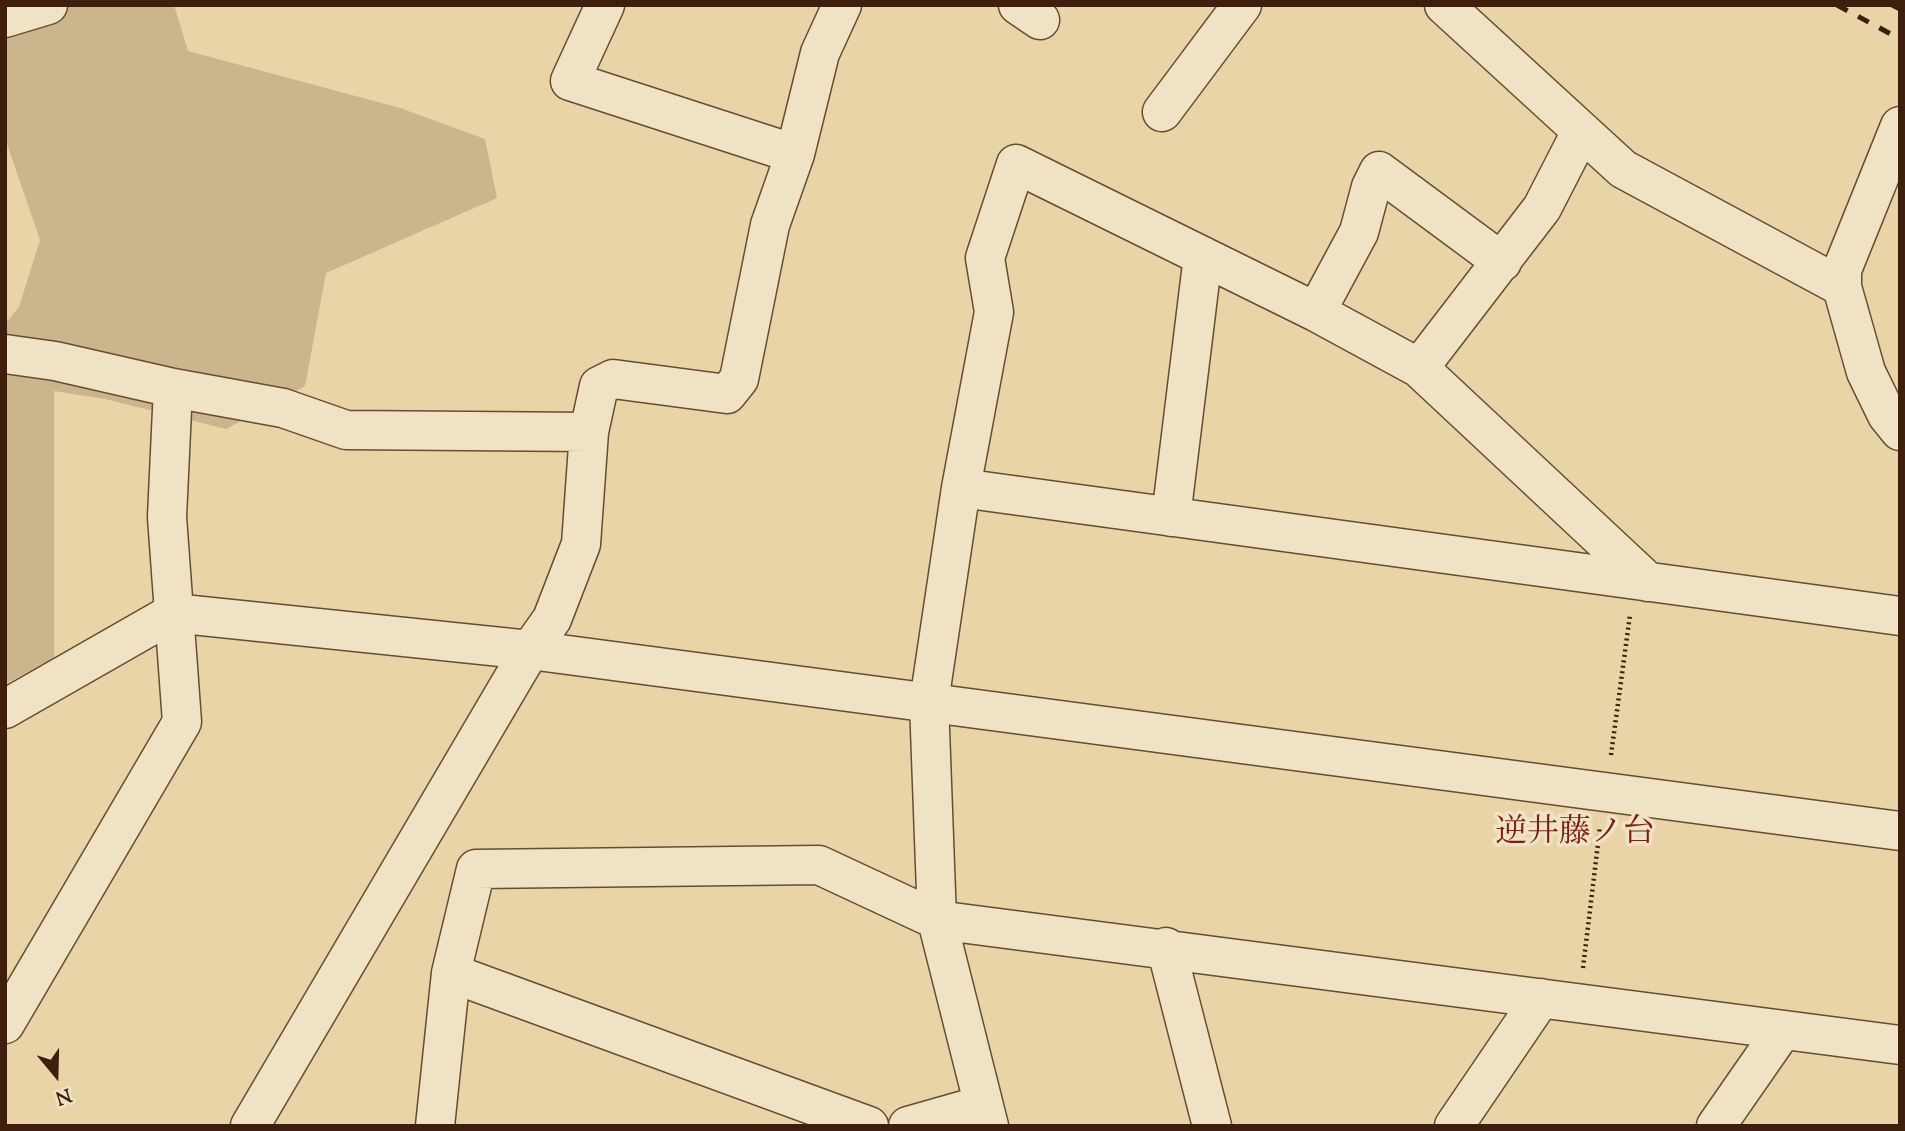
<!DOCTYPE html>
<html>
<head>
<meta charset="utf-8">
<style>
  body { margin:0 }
  #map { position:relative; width:1905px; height:1131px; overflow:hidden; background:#e8d4a6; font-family:"Sorts Mill Goudy",serif }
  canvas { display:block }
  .frame { position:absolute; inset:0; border:7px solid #3e1e0c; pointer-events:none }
  .north { position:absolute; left:21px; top:1040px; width:70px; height:70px; -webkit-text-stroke:5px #f0e3c5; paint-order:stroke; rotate:161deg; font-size:19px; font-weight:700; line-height:28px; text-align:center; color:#3e1e0c }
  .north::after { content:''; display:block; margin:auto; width:24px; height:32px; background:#3e1e0c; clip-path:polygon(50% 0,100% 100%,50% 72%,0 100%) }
</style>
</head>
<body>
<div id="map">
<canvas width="1905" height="1131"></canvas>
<div class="frame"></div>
<div class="north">N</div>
</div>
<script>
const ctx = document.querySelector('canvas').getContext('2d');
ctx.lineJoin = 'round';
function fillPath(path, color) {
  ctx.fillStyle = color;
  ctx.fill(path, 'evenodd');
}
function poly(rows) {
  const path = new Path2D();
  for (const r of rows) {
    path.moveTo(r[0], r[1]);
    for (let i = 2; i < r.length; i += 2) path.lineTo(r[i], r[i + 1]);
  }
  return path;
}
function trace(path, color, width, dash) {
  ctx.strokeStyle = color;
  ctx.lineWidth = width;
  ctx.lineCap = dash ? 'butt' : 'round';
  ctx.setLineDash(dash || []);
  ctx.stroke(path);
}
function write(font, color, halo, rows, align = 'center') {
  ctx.font = font + ' "Sorts Mill Goudy","Noto Serif JP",serif';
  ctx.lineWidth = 7;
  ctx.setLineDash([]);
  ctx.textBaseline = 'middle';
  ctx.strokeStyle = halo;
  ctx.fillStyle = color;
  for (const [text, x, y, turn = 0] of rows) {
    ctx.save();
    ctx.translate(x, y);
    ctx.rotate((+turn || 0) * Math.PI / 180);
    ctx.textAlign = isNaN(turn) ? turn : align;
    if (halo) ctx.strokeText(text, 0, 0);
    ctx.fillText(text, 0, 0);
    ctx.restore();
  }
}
fillPath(poly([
  [5,5,174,5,188,51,400,108,485,139,497,198,326,273,305,386,226,429,105,399,54,391,54,658,5,684,5,324,19,307,40,240,5,138]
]), '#cbb58c');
const minor = poly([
  [605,5,570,81,795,154],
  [1018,5,1040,20],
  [1444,5,1623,169,1842,287],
  [5,18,48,5],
  [1162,112,1242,5],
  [1900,126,1842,270,1842,287,1866,372,1887,415,1900,431],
  [1316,312,1359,232,1371,187,1379,171,1502,262],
  [5,354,55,361,173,388,283,408,346,430,589,432],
  [1419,368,1542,208,1581,132],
  [961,488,1900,616],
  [1171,517,1203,256],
  [5,709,173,613,530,650,1900,831],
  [1166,947,1212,1126],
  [451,973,869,1126],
  [5,1024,182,722,167,517,173,388],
  [250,1126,530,650,552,619,581,544,589,432,599,386,613,379,727,394,739,379,770,225,795,154,820,53,842,5],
  [435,1126,451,973,476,869,819,865,937,920,1900,1045],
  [908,1126,982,1105],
  [989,1126,937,920,929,702,961,488,994,312,985,258,1016,164,1316,312,1419,368,1648,582],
  [1454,1126,1541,998],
  [1716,1126,1782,1031]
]);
trace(minor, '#684c32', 41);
trace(poly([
  [1611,755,1630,615],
  [1583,968,1600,827]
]), '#3e1e0c', 4.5, [2, 3.5]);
trace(minor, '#f0e3c5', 38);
trace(poly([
  [1837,5,1900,39],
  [1892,5,1900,9]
]), '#3e1e0c', 5, [12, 12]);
write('32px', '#7a1f14', '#f0e3c5', [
  ["逆井藤ノ台",1575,836]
]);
</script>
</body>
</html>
